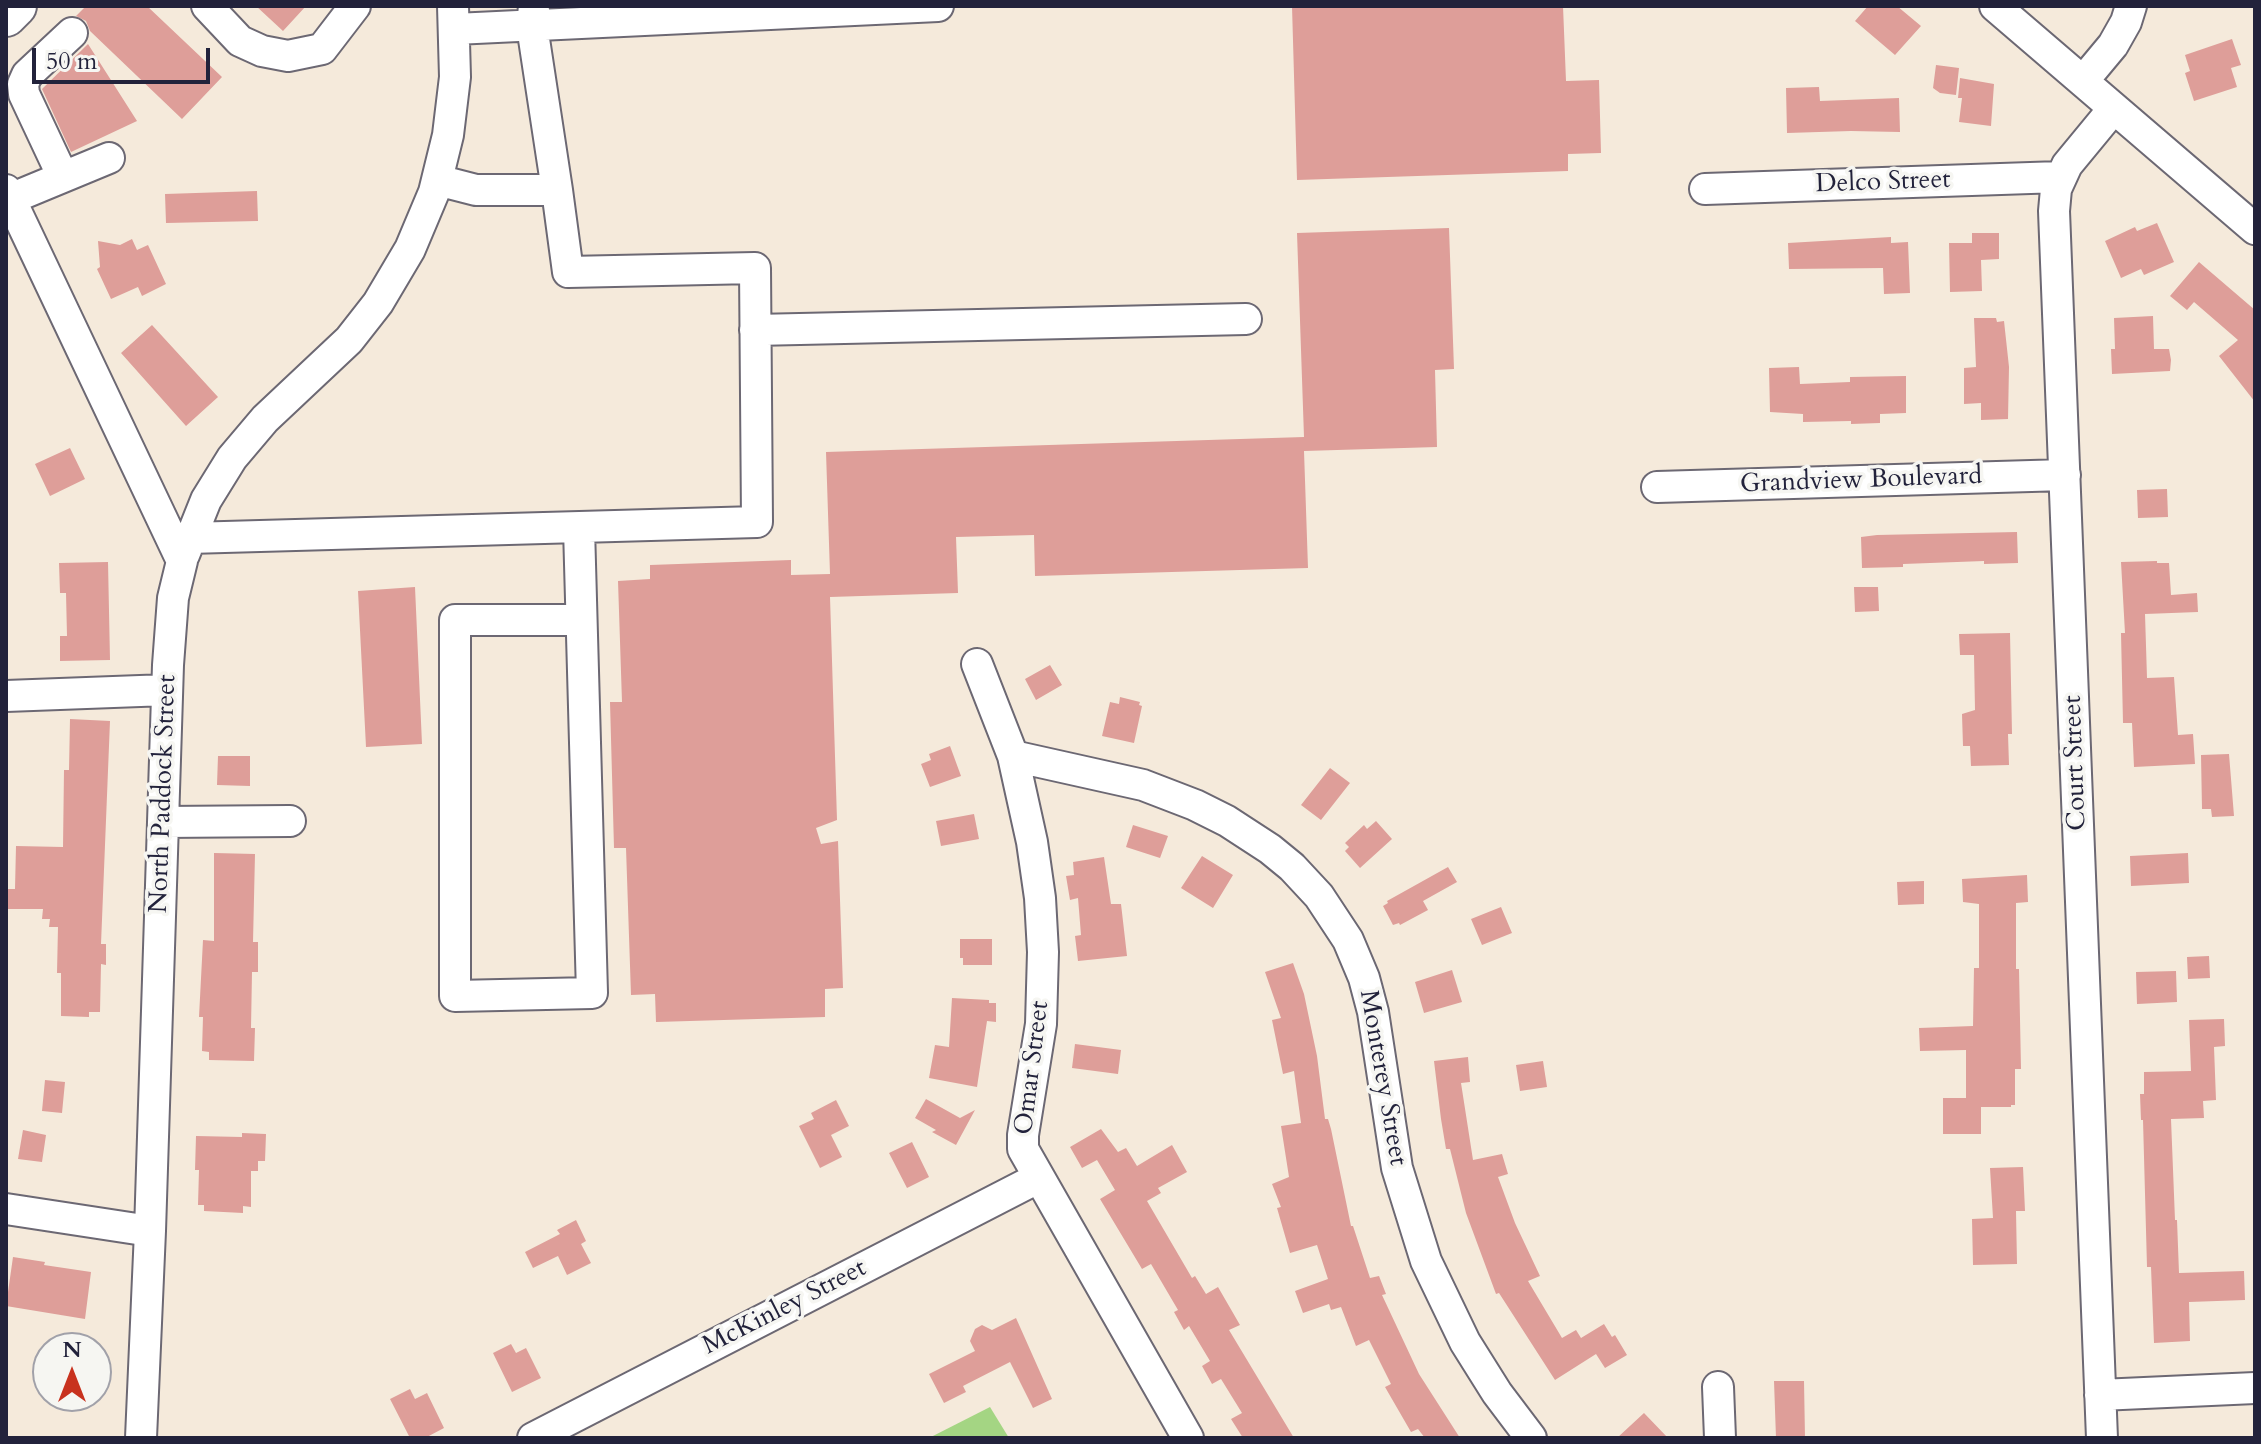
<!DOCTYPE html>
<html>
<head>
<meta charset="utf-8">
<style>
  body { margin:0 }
  #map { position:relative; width:2261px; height:1444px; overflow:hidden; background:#f5eadb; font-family:Cardo,serif }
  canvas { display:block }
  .frame { position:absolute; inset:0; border:8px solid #22223b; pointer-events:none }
  .north { position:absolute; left:32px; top:1332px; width:80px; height:80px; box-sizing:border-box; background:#f6f6f2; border:2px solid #a1a1a9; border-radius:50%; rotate:0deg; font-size:22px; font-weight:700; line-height:32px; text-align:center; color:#22223b }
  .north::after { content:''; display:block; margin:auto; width:28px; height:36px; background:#c8321e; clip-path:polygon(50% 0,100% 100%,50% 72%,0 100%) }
  .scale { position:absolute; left:32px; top:48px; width:178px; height:36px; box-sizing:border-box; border:4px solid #22223b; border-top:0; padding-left:10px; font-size:24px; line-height:28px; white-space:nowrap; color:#22223b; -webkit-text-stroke:6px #f6f6f2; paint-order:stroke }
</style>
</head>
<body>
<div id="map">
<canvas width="2261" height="1444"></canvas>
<div class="frame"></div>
<div class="north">N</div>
<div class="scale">50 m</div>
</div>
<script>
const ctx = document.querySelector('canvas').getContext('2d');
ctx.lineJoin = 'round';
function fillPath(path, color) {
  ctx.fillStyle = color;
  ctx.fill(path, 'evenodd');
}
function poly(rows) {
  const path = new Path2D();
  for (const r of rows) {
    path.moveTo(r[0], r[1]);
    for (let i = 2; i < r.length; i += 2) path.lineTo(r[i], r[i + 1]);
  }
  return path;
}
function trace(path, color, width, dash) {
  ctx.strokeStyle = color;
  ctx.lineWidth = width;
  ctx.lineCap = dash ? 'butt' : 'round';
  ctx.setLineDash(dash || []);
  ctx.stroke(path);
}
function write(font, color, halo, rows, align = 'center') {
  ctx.font = font + ' Cardo,serif';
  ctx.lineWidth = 7;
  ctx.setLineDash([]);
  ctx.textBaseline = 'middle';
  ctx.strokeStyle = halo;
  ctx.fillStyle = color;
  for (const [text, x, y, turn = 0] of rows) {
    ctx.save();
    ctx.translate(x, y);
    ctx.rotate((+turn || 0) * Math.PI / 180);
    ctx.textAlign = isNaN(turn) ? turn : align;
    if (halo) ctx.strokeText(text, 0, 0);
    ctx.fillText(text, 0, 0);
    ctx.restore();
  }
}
fillPath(poly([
  [990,1407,1009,1438,929,1438]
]), '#a4d583');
fillPath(poly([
  [86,6,147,6,222,77,182,119,90,31,86,21,76,16],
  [256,6,306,6,283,31],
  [1292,6,1563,6,1566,81,1599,80,1601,153,1568,154,1568,171,1297,180],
  [1868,6,1897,6,1921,26,1895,55,1855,21],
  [2232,39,2241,65,2231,68,2237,87,2194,101,2185,73,2190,71,2185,55],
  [88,44,137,121,71,152,42,89],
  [1936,65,1959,68,1956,95,1940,93,1933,88],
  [1960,78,1994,84,1991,126,1959,122,1962,98,1958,98],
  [1819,87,1820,101,1899,98,1900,132,1851,131,1787,133,1786,88],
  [257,191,258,221,166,223,165,194],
  [2157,223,2174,262,2144,275,2141,269,2121,278,2105,241,2135,227,2137,231],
  [1449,228,1454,369,1435,370,1437,447,1304,451,1308,568,1035,576,1034,535,956,537,958,593,830,597,837,820,816,828,821,844,838,841,843,988,825,989,825,1017,656,1022,655,994,631,995,626,848,614,848,610,702,622,702,618,581,650,579,650,565,791,560,791,575,830,574,826,452,1304,437,1297,233],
  [1972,233,1999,233,1999,259,1981,260,1982,291,1950,292,1949,243,1972,243],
  [1891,237,1891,243,1908,242,1910,293,1884,294,1883,268,1789,269,1788,243],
  [132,239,137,250,148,245,166,284,142,296,138,287,111,299,97,269,100,267,98,241,120,245],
  [2199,262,2255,310,2255,402,2219,356,2238,340,2194,302,2187,310,2170,296],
  [2153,316,2154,349,2169,349,2171,360,2170,371,2112,374,2111,349,2115,349,2114,318],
  [1974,318,1996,318,1997,322,2004,321,2009,367,2008,419,1981,420,1981,403,1964,404,1964,368,1976,367],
  [152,325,218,397,186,426,121,353],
  [1799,367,1800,384,1850,382,1850,377,1906,376,1906,413,1880,414,1880,423,1851,424,1851,421,1803,422,1803,414,1770,412,1769,368],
  [70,448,85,479,50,496,35,464],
  [2167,489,2168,517,2138,518,2137,490],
  [2017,532,2018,563,1984,564,1984,561,1903,564,1903,567,1862,568,1861,537,1877,535],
  [2157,561,2157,563,2169,563,2171,595,2197,593,2198,612,2145,614,2147,678,2174,677,2178,735,2193,734,2195,764,2134,767,2132,723,2123,723,2121,633,2125,633,2121,562],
  [108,562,110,660,60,661,60,636,67,636,66,593,60,593,59,563],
  [415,587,422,744,366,747,358,591],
  [1854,587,1878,587,1879,611,1855,612],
  [2010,633,2012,734,2008,734,2009,765,1971,766,1970,746,1963,746,1962,714,1975,710,1974,655,1960,655,1959,634],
  [1050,665,1062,685,1036,700,1025,679],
  [1120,697,1140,702,1139,705,1142,706,1134,743,1102,736,1110,702,1119,704],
  [70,719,110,721,101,944,106,944,106,965,101,964,100,1012,89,1012,89,1017,61,1016,61,973,57,973,58,927,49,927,50,919,42,919,43,909,6,909,6,889,15,889,16,846,63,847,64,770,69,770],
  [950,746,961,776,930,787,921,764,931,760,929,754],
  [2229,754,2234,816,2212,817,2211,809,2202,809,2201,755],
  [218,756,250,756,250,786,217,785],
  [1330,768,1350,783,1321,820,1301,805],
  [974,814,979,839,941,846,936,821],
  [1376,821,1392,839,1360,868,1345,851,1349,847,1345,843,1364,825,1367,829],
  [1133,825,1168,836,1160,858,1126,847],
  [214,853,255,854,253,942,258,942,258,972,252,972,251,1028,255,1028,254,1061,209,1060,209,1052,202,1051,203,1017,199,1017,203,940,214,941],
  [2188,853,2189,883,2131,886,2130,856],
  [1202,856,1233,875,1213,908,1181,888],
  [1104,857,1111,904,1121,904,1127,956,1078,961,1075,936,1081,935,1078,898,1070,900,1066,876,1074,875,1073,862],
  [1448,867,1457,882,1423,901,1428,910,1400,925,1399,923,1393,925,1383,906,1388,903,1387,901],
  [2027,875,2028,902,2016,903,2016,969,2019,969,2021,1069,2015,1069,2015,1105,2011,1105,2011,1107,1981,1107,1981,1134,1943,1134,1943,1098,1966,1098,1966,1050,1920,1051,1919,1028,1973,1026,1974,968,1979,968,1979,904,1963,902,1962,879],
  [1924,881,1924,904,1898,905,1897,882],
  [1501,907,1512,933,1482,945,1471,919],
  [960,939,992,939,992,965,963,965,963,958,960,958],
  [2209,956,2210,978,2188,979,2187,957],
  [1293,963,1304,994,1317,1056,1325,1119,1328,1119,1331,1129,1351,1226,1353,1226,1370,1278,1379,1276,1386,1294,1382,1295,1419,1374,1460,1438,1425,1438,1418,1429,1411,1432,1385,1387,1391,1384,1369,1340,1356,1346,1341,1307,1331,1310,1329,1304,1303,1313,1295,1291,1328,1279,1317,1245,1290,1253,1277,1208,1281,1207,1272,1184,1289,1177,1281,1126,1301,1123,1294,1071,1283,1074,1272,1020,1281,1018,1265,972],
  [1452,970,1462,1002,1424,1013,1415,982],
  [2176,971,2177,1002,2137,1004,2136,972],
  [952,998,989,1000,989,1003,996,1003,996,1022,987,1021,977,1087,929,1078,935,1045,949,1047],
  [2224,1019,2225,1046,2214,1047,2216,1100,2203,1101,2204,1118,2171,1119,2175,1220,2177,1220,2179,1273,2244,1271,2245,1300,2189,1302,2190,1341,2154,1343,2151,1267,2147,1267,2143,1120,2141,1120,2140,1094,2144,1094,2144,1072,2191,1071,2189,1020],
  [1075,1044,1121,1050,1118,1074,1072,1068],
  [1468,1057,1470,1082,1461,1083,1473,1160,1502,1154,1508,1174,1498,1177,1515,1223,1540,1276,1528,1281,1562,1338,1576,1330,1581,1338,1604,1324,1612,1337,1615,1335,1627,1355,1605,1368,1596,1354,1555,1380,1499,1293,1496,1294,1466,1213,1450,1149,1446,1149,1441,1119,1434,1061],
  [1543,1061,1547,1087,1520,1091,1516,1065],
  [45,1080,65,1082,62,1113,42,1111],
  [926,1099,960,1118,975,1110,956,1145,932,1132,936,1130,915,1118],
  [836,1100,849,1126,831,1135,842,1157,820,1168,799,1126,814,1119,811,1113],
  [1101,1129,1118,1152,1126,1148,1137,1166,1172,1145,1187,1172,1158,1188,1161,1193,1147,1201,1192,1278,1195,1276,1206,1294,1218,1287,1240,1325,1229,1330,1294,1438,1243,1438,1231,1419,1242,1413,1221,1379,1212,1384,1202,1366,1210,1361,1189,1326,1184,1330,1174,1312,1178,1310,1151,1264,1142,1269,1100,1199,1115,1190,1097,1160,1082,1168,1070,1147],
  [23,1130,46,1135,42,1162,18,1159],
  [242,1133,266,1134,265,1161,258,1161,258,1171,251,1171,251,1207,243,1206,243,1213,204,1211,204,1205,198,1205,199,1170,195,1170,196,1136,242,1137],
  [912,1142,929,1177,907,1188,889,1153],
  [2023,1167,2025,1211,2016,1211,2017,1264,1973,1265,1972,1219,1993,1218,1990,1168],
  [576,1220,586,1241,581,1244,591,1263,567,1275,558,1256,533,1268,525,1252,560,1234,557,1230],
  [13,1257,45,1262,44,1265,91,1272,85,1319,6,1306],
  [1016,1318,1052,1399,1033,1408,1010,1362,963,1386,966,1392,944,1403,929,1374,975,1351,970,1341,975,1329,982,1325,992,1330],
  [511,1344,516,1353,526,1348,541,1378,512,1392,493,1353],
  [1774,1381,1804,1381,1805,1438,1776,1438],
  [410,1389,415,1399,427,1393,444,1428,425,1438,410,1438,390,1399],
  [1644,1413,1668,1438,1617,1438]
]), '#de9e99');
const minor = poly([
  [207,6,240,41,262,51,288,56,322,49,355,6],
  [534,6,532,26,557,190],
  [1995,6,2255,229],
  [455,29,938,6],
  [2083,81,2113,45,2126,22,2131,6],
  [63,177,24,94,23,84,27,75,72,33],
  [1705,189,2060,177],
  [6,190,182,561,173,598,168,665,150,1231,141,1438],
  [10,199,109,158],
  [755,330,1246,319],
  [1657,487,2065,475],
  [579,528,592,993,455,996,455,620,581,620],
  [189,538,757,522,755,268,568,272,557,190,476,190,437,180],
  [184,555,206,500,232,458,265,419,349,340,378,303,410,249,434,192,448,135,455,77,453,6],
  [977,664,1013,756,1032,842,1040,898,1043,952,1041,1024,1023,1135,1023,1149,1188,1438],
  [6,696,167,690],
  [1013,756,1143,785,1195,805,1227,821,1270,849,1292,867,1319,896,1348,940,1364,978,1373,1012,1397,1168,1426,1261,1465,1342,1497,1393,1531,1438],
  [163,822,290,821],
  [6,1209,150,1231],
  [1718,1387,1720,1438],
  [2100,1395,2255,1388],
  [533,1438,1038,1178],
  [2102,1438,2054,211,2056,189,2067,165,2114,108]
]);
const major = poly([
  [6,16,16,6]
]);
trace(minor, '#6c6873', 34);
trace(major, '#6c6873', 44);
trace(minor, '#fff', 30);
trace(major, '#fff', 40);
write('26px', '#22223b', '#f6f6f2', [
  ["Delco Street",1883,183,-2],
  ["Grandview Boulevard",1861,481,-2],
  ["Court Street",2076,763,-92],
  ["North Paddock Street",164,794,-88],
  ["Omar Street",1033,1068,-83],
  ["Monterey Street",1382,1078,80],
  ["McKinley Street",785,1308,-27]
]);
</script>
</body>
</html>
